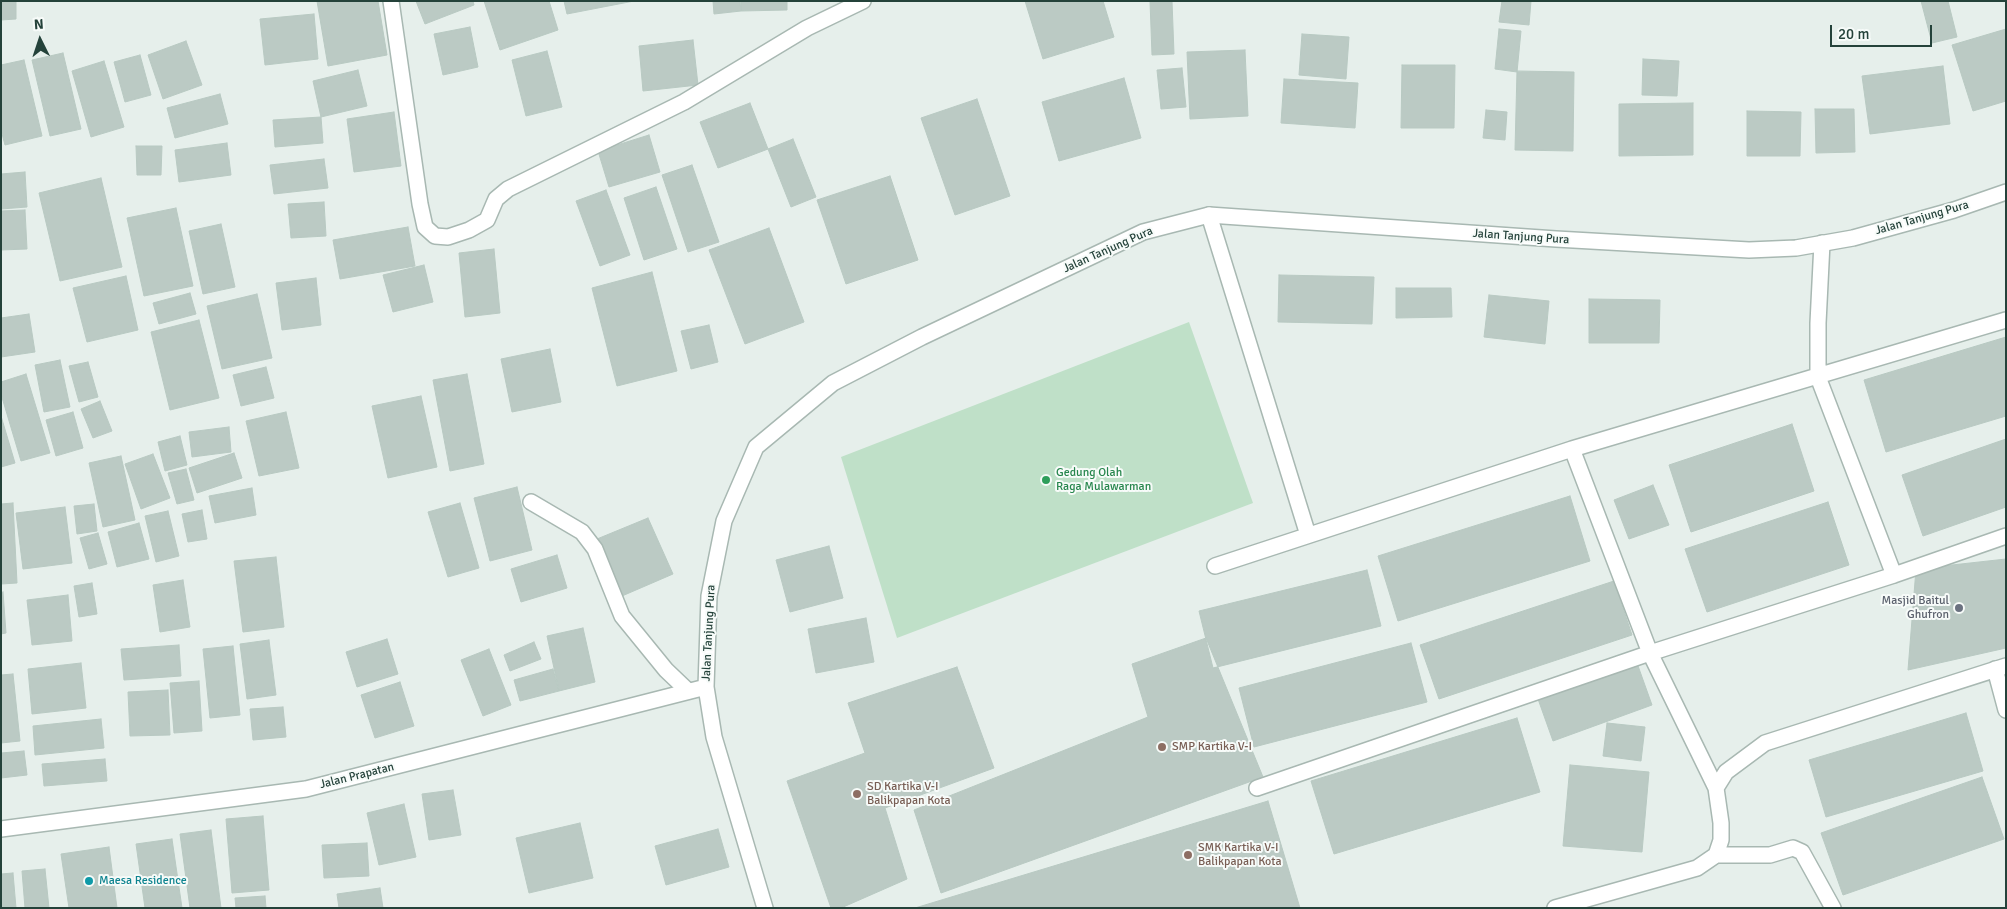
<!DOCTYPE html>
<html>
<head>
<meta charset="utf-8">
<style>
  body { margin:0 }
  #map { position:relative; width:2007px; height:909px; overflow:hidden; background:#e6efeb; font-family:Signika,sans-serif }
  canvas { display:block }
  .frame { position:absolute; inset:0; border:2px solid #24423a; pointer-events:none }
  .north { position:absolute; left:15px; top:15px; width:50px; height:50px; -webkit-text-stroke:4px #f7fbf9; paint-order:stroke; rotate:356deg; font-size:14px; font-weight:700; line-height:20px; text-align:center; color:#24423a }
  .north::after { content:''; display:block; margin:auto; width:18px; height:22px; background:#24423a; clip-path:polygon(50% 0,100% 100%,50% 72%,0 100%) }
  .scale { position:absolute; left:1830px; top:25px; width:102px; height:22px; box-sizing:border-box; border:2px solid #24423a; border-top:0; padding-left:6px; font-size:15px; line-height:18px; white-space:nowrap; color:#24423a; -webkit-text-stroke:4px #f7fbf9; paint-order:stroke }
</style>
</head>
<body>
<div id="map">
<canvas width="2007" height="909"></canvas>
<div class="frame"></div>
<div class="north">N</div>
<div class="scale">20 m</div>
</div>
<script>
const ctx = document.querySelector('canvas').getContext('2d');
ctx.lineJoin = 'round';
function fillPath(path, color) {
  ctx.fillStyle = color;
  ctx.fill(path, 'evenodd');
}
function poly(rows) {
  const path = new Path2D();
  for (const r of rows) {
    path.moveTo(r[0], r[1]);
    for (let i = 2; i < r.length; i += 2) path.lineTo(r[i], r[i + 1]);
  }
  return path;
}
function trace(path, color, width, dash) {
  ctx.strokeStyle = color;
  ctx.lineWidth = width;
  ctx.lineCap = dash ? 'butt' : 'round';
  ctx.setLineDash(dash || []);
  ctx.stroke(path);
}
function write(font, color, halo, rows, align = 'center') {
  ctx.font = font + ' Signika,sans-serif';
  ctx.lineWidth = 4;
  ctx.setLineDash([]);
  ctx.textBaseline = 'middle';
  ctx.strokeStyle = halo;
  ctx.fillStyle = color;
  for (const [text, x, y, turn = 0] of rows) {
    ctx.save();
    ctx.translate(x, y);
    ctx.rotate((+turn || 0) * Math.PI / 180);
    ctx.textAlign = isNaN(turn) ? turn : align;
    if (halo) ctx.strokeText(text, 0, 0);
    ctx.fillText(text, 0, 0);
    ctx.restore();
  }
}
fillPath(poly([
  [1189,322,1253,503,897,638,841,457]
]), '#bfe0c8');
const building = poly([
  [1,1,16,1,16,19,1,20,1,1],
  [317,1,378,1,387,55,328,66,317,1],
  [416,1,473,1,474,5,425,24,416,1],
  [484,1,549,1,558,30,500,50,484,1],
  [564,1,634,1,567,14,564,1],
  [713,1,740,1,741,11,714,14,713,1],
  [741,1,787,1,787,10,741,11,741,1],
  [1025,1,1103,1,1114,37,1043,59,1025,1],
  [1150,1,1172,1,1174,54,1152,55,1150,1],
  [1502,1,1531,1,1529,25,1499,22,1502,1],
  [1921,1,1948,1,1957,37,1932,43,1921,1],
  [314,14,318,59,265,65,260,19,314,14],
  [470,27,478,67,443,75,434,34,470,27],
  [1499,29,1521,31,1517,72,1495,69,1499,29],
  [2006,29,2006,101,1973,111,1952,45,2006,29],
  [1302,34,1349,37,1346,79,1299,75,1302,34],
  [693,40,698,85,643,91,639,46,693,40],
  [186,41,202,85,163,99,148,55,186,41],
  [1245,50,1248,116,1190,119,1187,52,1245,50],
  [547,51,562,107,526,116,512,60,547,51],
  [63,53,81,129,50,136,32,60,63,53],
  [140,55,151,95,125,102,114,62,140,55],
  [1643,59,1679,61,1677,96,1642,95,1643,59],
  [24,60,42,136,5,145,1,130,1,65,24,60],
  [104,61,124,127,91,137,72,71,104,61],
  [1402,65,1455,65,1454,128,1401,128,1402,65],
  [1943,66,1950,124,1870,134,1862,76,1943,66],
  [1182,68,1186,107,1161,109,1157,70,1182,68],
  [358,70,367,106,321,117,313,81,358,70],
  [1517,71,1574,72,1573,151,1515,150,1517,71],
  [1124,78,1141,138,1059,161,1042,102,1124,78],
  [1284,79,1358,83,1355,128,1281,123,1284,79],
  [220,94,228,124,175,138,167,108,220,94],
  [977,99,1010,196,955,215,921,118,977,99],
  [750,103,768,149,718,168,700,122,750,103],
  [1693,103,1693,155,1619,156,1619,104,1693,103],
  [1815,109,1854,109,1855,152,1816,153,1815,109],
  [1486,110,1507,112,1505,140,1483,138,1486,110],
  [1747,111,1801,112,1800,156,1747,156,1747,111],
  [394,112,401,166,354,172,347,119,394,112],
  [321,117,323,143,275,147,273,120,321,117],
  [649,135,660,172,609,187,598,151,649,135],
  [793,139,816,197,791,207,768,149,793,139],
  [227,143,231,175,179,182,175,150,227,143],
  [136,146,162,146,161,175,137,175,136,146],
  [324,159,328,188,274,194,270,165,324,159],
  [692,165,719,242,688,252,662,175,692,165],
  [25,172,27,207,1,209,1,174,25,172],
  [890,176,918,260,846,284,817,200,890,176],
  [101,178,122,267,60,281,39,193,101,178],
  [656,187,677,249,644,260,624,198,656,187],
  [606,190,630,255,600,266,576,201,606,190],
  [324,202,326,236,291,238,288,204,324,202],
  [176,208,193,286,144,296,127,218,176,208],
  [25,210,27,249,1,250,1,211,25,210],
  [221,224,235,287,203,294,189,231,221,224],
  [408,227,415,266,340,279,333,240,408,227],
  [769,228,804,322,745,344,709,250,769,228],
  [494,249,500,313,465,317,459,253,494,249],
  [424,265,433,302,393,312,383,275,424,265],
  [652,272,677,371,617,386,592,288,652,272],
  [1279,275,1374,277,1372,324,1278,322,1279,275],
  [126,276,138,330,87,342,73,288,126,276],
  [316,278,321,325,282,330,276,283,316,278],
  [1396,288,1451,288,1452,317,1396,318,1396,288],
  [190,293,196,314,159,324,153,303,190,293],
  [257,294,272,358,222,369,207,306,257,294],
  [1489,295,1549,301,1545,344,1484,337,1489,295],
  [1589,299,1660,300,1659,343,1589,343,1589,299],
  [29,314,35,352,1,357,1,318,29,314],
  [199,320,219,398,170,410,151,332,199,320],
  [709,325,718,362,691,369,681,331,709,325],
  [2006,337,2006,416,1886,452,1864,380,2006,337],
  [550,349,561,402,512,412,501,359,550,349],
  [60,360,70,407,44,412,35,365,60,360],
  [88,362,98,397,79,402,69,366,88,362],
  [266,367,274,398,241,406,233,375,266,367],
  [26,374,50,453,21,461,1,394,1,382,26,374],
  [467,374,484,464,450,471,433,380,467,374],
  [421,396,437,467,388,478,372,406,421,396],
  [100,401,112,431,93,438,81,409,100,401],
  [73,412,83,448,56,456,46,420,73,412],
  [286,412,299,468,259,476,246,421,286,412],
  [1,416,15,463,1,467,1,416],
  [1792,424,1814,491,1691,532,1669,465,1792,424],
  [229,427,231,452,192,457,189,432,229,427],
  [180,436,187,465,165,471,158,442,180,436],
  [2006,439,2006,507,1923,536,1902,475,2006,439],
  [234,453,242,478,197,493,189,468,234,453],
  [153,454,170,498,141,509,125,464,153,454],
  [121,456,135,520,103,527,89,463,121,456],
  [186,469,194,500,177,504,168,473,186,469],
  [1653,485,1669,525,1629,539,1614,500,1653,485],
  [517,487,532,550,490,561,474,498,517,487],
  [252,488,256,515,215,523,209,496,252,488],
  [1570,496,1590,561,1398,621,1378,556,1570,496],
  [1828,502,1849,565,1707,612,1685,549,1828,502],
  [13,503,17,583,1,584,1,504,13,503],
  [460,503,479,568,448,577,428,512,460,503],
  [94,504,97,531,77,534,74,506,94,504],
  [65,507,72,563,23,569,16,513,65,507],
  [202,510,207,539,188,542,182,514,202,510],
  [168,511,179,556,156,562,145,516,168,511],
  [648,518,673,574,622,596,597,539,648,518],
  [139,523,149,559,117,567,108,532,139,523],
  [98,533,107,564,89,569,80,538,98,533],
  [829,546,843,598,790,612,776,560,829,546],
  [557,555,567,588,521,602,511,569,557,555],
  [276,557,284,627,243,632,234,561,276,557],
  [2006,559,2006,648,1908,670,1916,569,2006,559],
  [1367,570,1381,626,1213,668,1199,611,1367,570],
  [183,580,190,627,160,632,153,585,183,580],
  [1614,581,1632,635,1439,699,1420,645,1614,581],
  [92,583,97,614,79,617,74,586,92,583],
  [3,592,6,633,1,634,1,593,3,592],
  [68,595,72,641,32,645,27,600,68,595],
  [866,618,874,662,816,673,808,629,866,618],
  [583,628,595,682,559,691,547,636,583,628],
  [1206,638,1263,777,941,893,914,810,1148,717,1132,664,1206,638],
  [387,639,398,674,357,687,346,652,387,639],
  [269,640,276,695,247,699,240,644,269,640],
  [534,642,541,659,510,671,504,655,534,642],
  [1411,643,1427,702,1254,747,1239,688,1411,643],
  [179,645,181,676,124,680,121,649,179,645],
  [233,646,240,715,210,718,203,649,233,646],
  [489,649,511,705,483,716,461,660,489,649],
  [81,663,86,708,32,714,28,669,81,663],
  [1637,663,1652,705,1553,741,1538,699,1637,663],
  [957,667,994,768,885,808,907,879,841,908,831,908,787,781,865,753,848,703,957,667],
  [553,669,559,691,520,701,514,680,553,669],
  [13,674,20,741,1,743,1,675,13,674],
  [199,681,202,731,174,733,170,683,199,681],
  [400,682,414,726,375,738,361,695,400,682],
  [168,690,170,735,130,736,128,692,168,690],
  [283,707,286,737,253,740,250,709,283,707],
  [1966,713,1983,771,1826,817,1809,760,1966,713],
  [1517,718,1540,792,1334,854,1311,781,1517,718],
  [101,719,104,748,35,755,33,726,101,719],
  [1607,723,1645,727,1641,761,1603,756,1607,723],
  [24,751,27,775,1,778,1,753,24,751],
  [105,759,107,781,44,786,42,764,105,759],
  [1570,765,1649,772,1642,852,1563,846,1570,765],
  [1982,777,2004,839,1843,895,1821,833,1982,777],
  [453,790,461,835,429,840,422,794,453,790],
  [1268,801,1300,908,915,908,1268,801],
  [404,804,416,857,379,865,367,813,404,804],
  [263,816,269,890,232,893,226,819,263,816],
  [580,823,593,878,529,893,516,838,580,823],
  [718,829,729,867,666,885,655,846,718,829],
  [211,830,221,908,190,908,180,834,211,830],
  [172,839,182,908,145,908,136,844,172,839],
  [367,843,369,876,324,878,322,845,367,843],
  [109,847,117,908,69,908,61,854,109,847],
  [45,869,49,908,25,908,22,871,45,869],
  [13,873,16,908,1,908,1,874,13,873],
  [380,888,383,908,339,908,337,894,380,888],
  [265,896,266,908,236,908,235,898,265,896]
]);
fillPath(building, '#bbcac4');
trace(building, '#b8c9c2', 1);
const minor = poly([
  [391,1,420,204,425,227,435,236,448,237,469,230,487,220,496,199,508,189,684,102,807,28,863,1],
  [1209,215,1308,535],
  [1822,243,1818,323,1818,377,1894,575],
  [531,502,582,532,595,549,622,616,666,670,688,691],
  [1215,566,1572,449,2006,320],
  [1995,669,2006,710],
  [1257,788,1650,653,1572,449],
  [1716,788,1650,653,1894,575,2006,536],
  [1716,855,1770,855,1793,848,1802,852,1833,908],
  [1555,908,1697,868,1716,855,1721,840,1721,823,1716,788,1726,772,1765,743,2006,666]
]);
const tertiary = poly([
  [1,829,306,789,706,687],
  [765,908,714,737,706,687,709,596,724,521,756,447,833,383,922,337,1143,232,1209,215,1556,239,1749,250,1796,248,1853,238,1954,210,2006,192]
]);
trace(minor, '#a8b8b2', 18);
trace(tertiary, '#a8b8b2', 18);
trace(minor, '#fff', 15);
trace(tertiary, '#fff', 15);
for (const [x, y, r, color] of [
  [1046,480,5,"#2e9e5b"],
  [1959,608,5,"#6b7280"],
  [1162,747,5,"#8d6e63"],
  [857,794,5,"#8d6e63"],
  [1188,855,5,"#8d6e63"],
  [89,881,5,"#0f9aa8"]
]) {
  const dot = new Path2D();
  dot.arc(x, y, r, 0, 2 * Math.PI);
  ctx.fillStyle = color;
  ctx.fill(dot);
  trace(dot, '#f7fbf9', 2);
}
write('12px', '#24423a', '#f7fbf9', [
  ["Jalan Tanjung Pura",1922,218,-16],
  ["Jalan Tanjung Pura",1521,237,4],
  ["Jalan Tanjung Pura",1108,250,-24],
  ["Jalan Tanjung Pura",709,633,-87],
  ["Jalan Prapatan",357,776,-14]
]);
write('12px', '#27864d', '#f7fbf9', [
  ["Gedung Olah",1056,473],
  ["Raga Mulawarman",1056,487]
], 'left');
write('12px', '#5b616d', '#f7fbf9', [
  ["Masjid Baitul",1949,601],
  ["Ghufron",1949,615]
], 'right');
write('12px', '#785e54', '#f7fbf9', [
  ["SMP Kartika V-I",1172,747],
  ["SD Kartika V-I",867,787],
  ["Balikpapan Kota",867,801],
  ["SMK Kartika V-I",1198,848],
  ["Balikpapan Kota",1198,862]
], 'left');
write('12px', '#0d838f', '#f7fbf9', [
  ["Maesa Residence",99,881]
], 'left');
</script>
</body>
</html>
